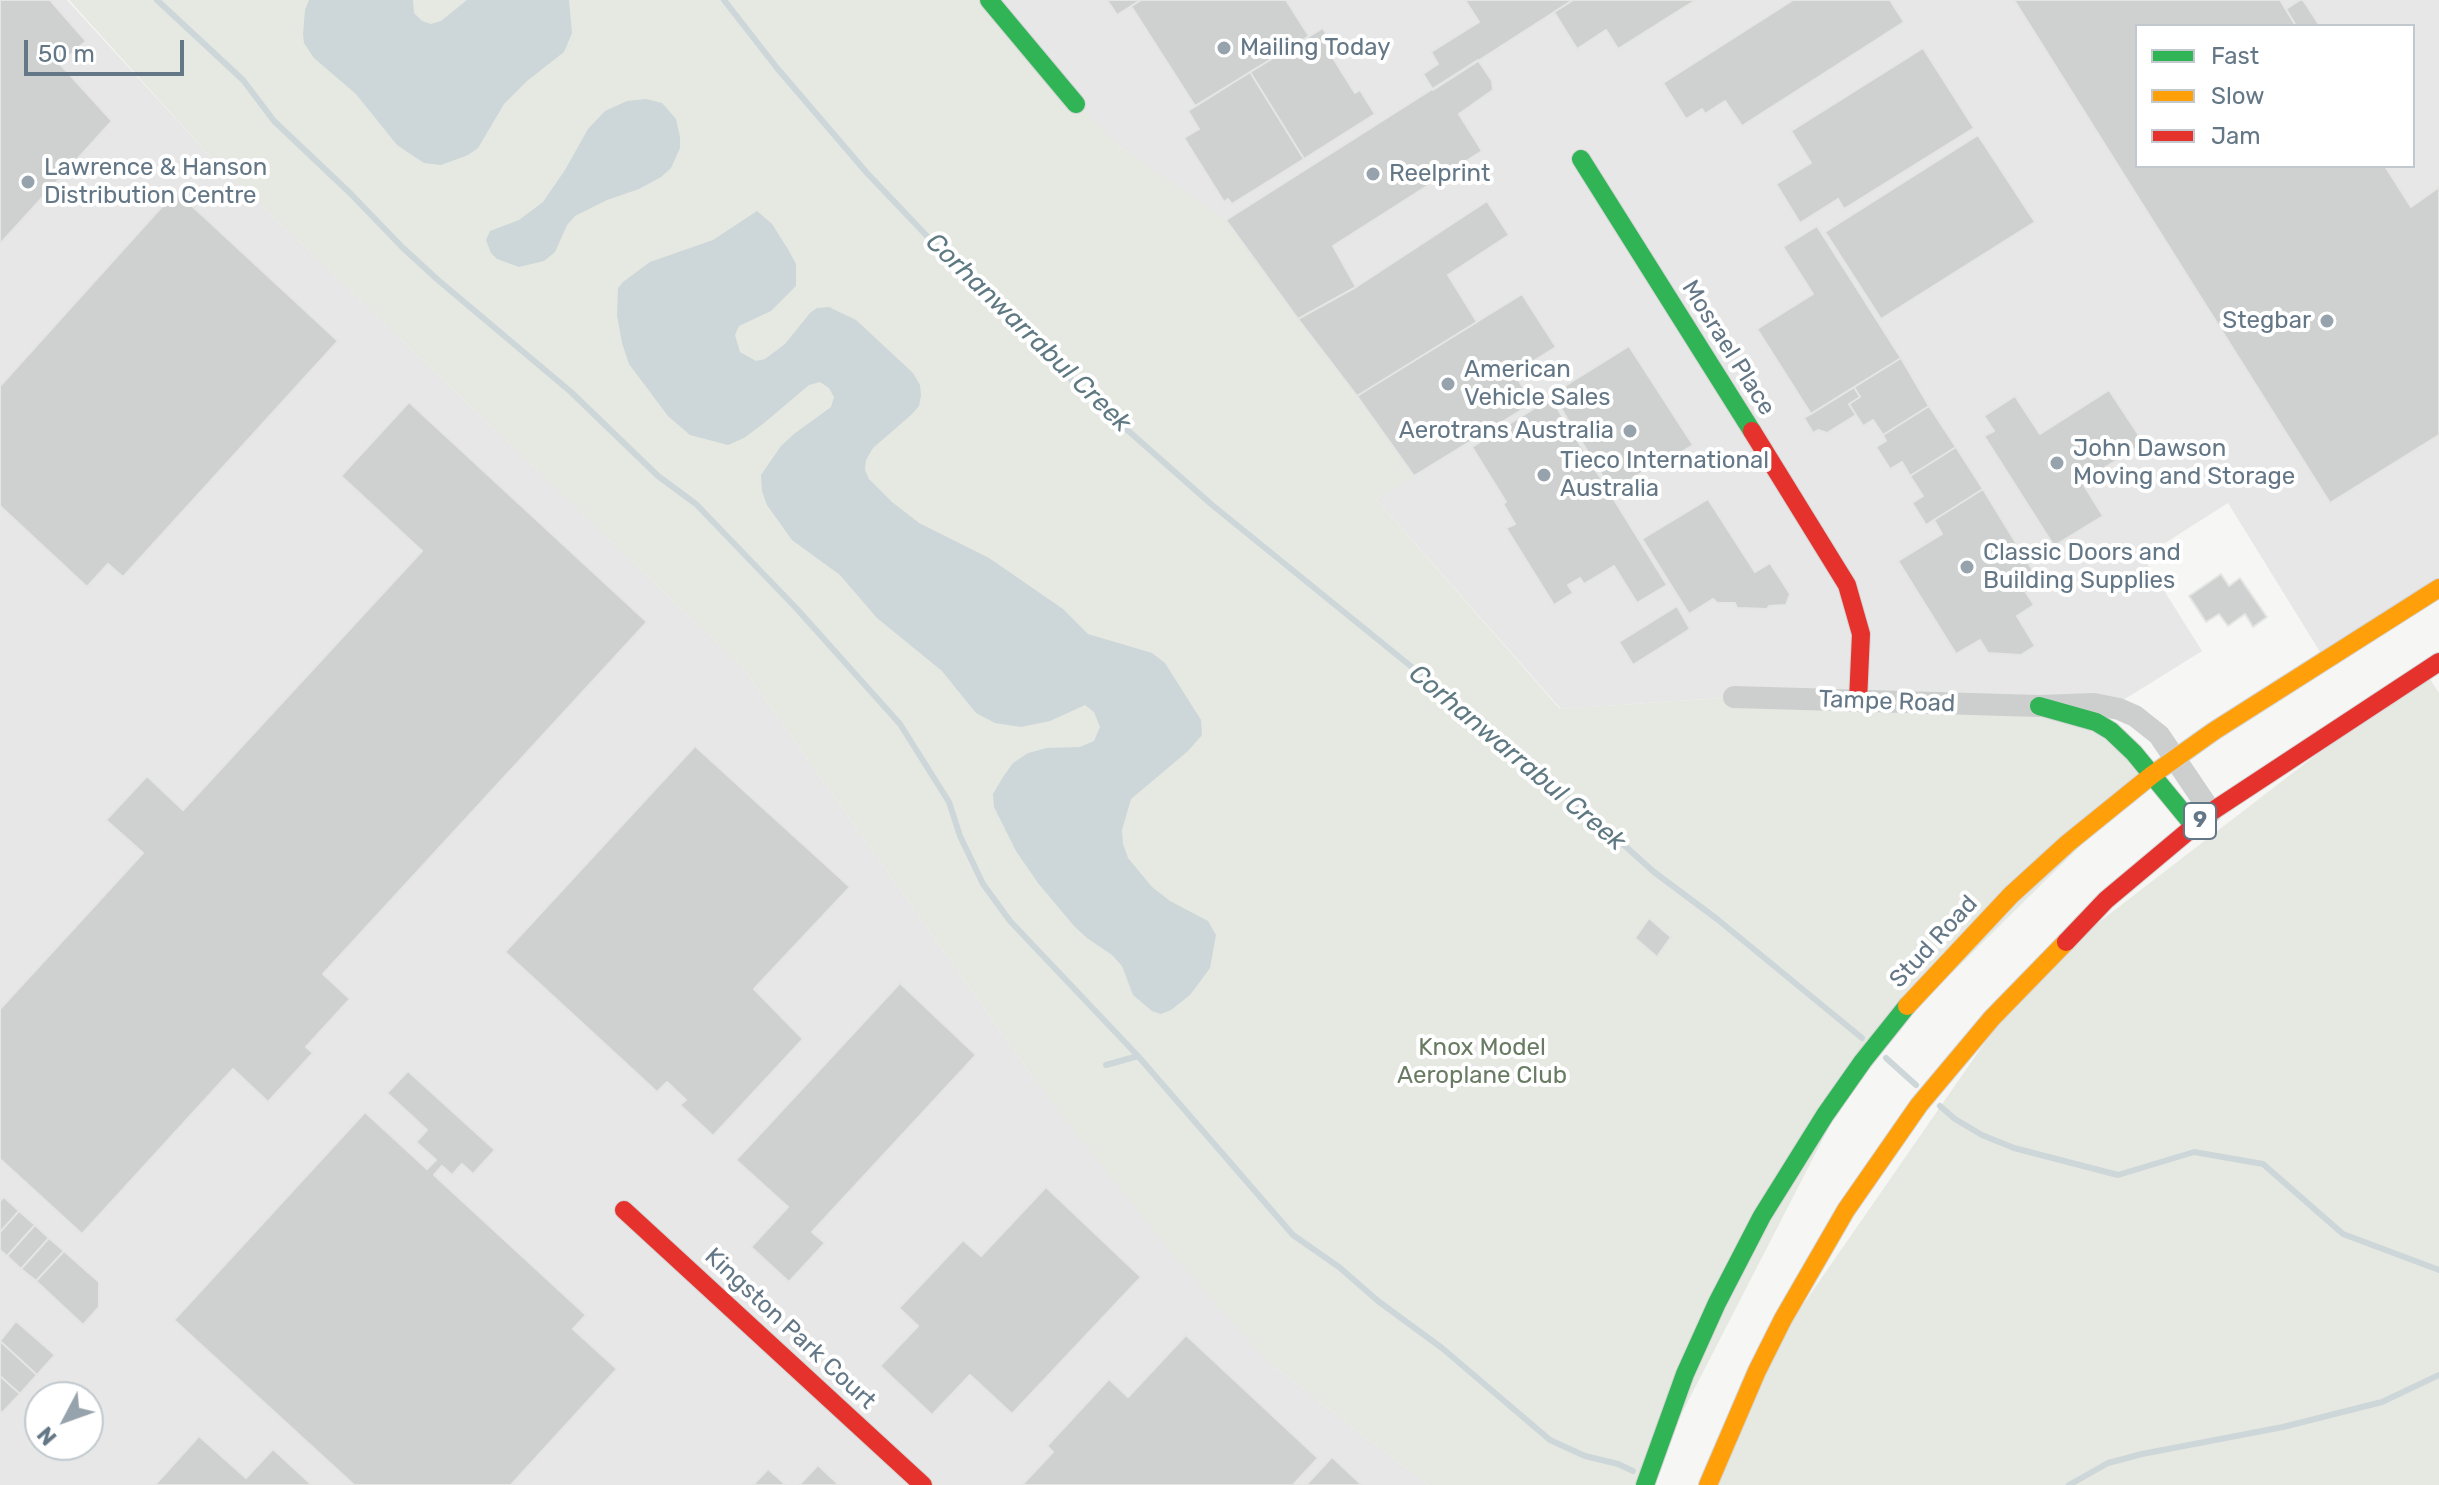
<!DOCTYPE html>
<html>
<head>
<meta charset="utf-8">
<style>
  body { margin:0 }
  #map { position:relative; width:2439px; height:1485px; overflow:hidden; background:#f6f6f4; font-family:Rubik,sans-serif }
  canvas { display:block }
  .legend { position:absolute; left:2135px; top:24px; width:280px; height:144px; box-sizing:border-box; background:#fff; border:2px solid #c1c9cf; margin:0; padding:10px 14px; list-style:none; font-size:24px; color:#647786 }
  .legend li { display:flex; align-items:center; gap:16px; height:40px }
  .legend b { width:40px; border:2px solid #c1c9cf }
  .north { position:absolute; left:24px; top:1381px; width:80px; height:80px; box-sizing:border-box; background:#fff; border:2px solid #c1c9cf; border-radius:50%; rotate:229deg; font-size:22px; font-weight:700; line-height:32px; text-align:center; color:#647786 }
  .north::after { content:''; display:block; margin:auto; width:28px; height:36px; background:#97a3ac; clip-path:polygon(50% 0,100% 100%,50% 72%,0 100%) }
  .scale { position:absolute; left:24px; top:40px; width:160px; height:36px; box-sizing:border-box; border:4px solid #647786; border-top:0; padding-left:10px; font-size:24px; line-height:28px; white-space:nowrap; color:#647786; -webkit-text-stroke:6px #fff; paint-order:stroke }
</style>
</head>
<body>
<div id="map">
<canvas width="2439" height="1485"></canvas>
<ul class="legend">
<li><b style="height:10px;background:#30b455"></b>Fast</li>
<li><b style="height:10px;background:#ff9f0a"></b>Slow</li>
<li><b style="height:10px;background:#e5322d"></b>Jam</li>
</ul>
<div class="north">N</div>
<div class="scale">50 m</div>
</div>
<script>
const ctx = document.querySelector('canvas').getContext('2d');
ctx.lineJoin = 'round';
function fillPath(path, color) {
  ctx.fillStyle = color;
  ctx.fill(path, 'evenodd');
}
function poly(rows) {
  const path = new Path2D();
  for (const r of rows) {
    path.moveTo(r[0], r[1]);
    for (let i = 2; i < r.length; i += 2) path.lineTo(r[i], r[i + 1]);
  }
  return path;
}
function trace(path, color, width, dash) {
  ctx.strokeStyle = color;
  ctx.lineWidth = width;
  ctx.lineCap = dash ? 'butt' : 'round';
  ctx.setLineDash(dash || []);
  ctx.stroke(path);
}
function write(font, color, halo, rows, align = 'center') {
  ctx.font = font + ' Rubik,sans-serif';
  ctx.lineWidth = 8;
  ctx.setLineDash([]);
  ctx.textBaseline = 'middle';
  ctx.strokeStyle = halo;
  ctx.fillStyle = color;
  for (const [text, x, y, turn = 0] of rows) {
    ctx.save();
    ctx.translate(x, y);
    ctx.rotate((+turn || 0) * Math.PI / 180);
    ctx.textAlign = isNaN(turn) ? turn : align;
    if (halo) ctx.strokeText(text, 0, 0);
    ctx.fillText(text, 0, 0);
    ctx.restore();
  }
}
fillPath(poly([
  [0,0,67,0,207,153,743,668,1032,1076,1269,1363,1428,1485,0,1485],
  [40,1397,88,1397,88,1445,40,1445],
  [990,0,2439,0,2439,588,2325,660,2228,503,2143,557,2202,651,2112,707,1734,697,1561,709,1376,499,1413,475,1226,221,1117,145,1076,104],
  [2137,26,2413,26,2413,166,2137,166]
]), '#e6e7e6');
fillPath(poly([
  [69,0,989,0,1076,103,1117,145,1226,220,1414,476,1376,499,1560,709,1734,697,2039,706,2096,722,2152,775,1863,1061,1645,1485,1428,1485,1269,1363,1170,1251,1032,1076,743,668,207,153],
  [2425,671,2439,693,2439,1485,1708,1485,1757,1371,2033,973]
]), '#e6e9e2');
fillPath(poly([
  [309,0,413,0,414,13,422,21,431,24,441,21,467,0,569,0,572,33,564,52,527,81,504,104,478,148,468,155,441,165,424,163,397,145,356,94,314,58,304,43,303,34,305,10],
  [646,99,662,103,676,119,680,137,680,148,671,168,661,177,639,189,607,200,575,216,567,225,555,252,544,261,519,267,497,259,491,253,486,240,490,231,519,220,543,202,565,170,588,129,605,111,627,101],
  [757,211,772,224,789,251,796,264,796,286,771,311,739,326,735,335,740,352,756,361,765,359,785,344,810,313,817,308,829,307,856,320,913,373,920,385,921,395,919,406,911,415,873,448,866,460,865,470,869,479,892,502,919,523,989,558,1063,609,1088,634,1152,653,1165,663,1201,720,1202,735,1188,751,1131,799,1122,830,1123,844,1128,858,1152,887,1170,901,1208,921,1216,935,1210,968,1190,995,1171,1010,1161,1014,1152,1011,1133,995,1122,966,1112,955,1087,938,1074,926,1038,883,1016,851,994,807,993,794,1003,777,1013,763,1028,753,1047,748,1080,747,1094,741,1100,727,1094,712,1085,705,1050,721,1021,727,995,723,976,713,942,671,877,618,840,575,792,540,767,505,762,491,761,475,781,446,794,434,831,407,834,397,829,388,820,382,809,385,764,423,744,438,728,445,690,435,668,416,629,364,622,343,617,315,618,288,623,282,650,262,713,240]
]), '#cdd6d8');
trace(poly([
  [157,0,243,80,274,121,350,193,402,247,438,280,571,392,658,476,696,504,797,609,900,724,949,802,960,836,983,884,1010,921,1138,1056],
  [724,0,777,68,867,173,984,296,1080,388,1211,504,1413,668,1525,764,1594,818,1654,872,1717,919,1862,1038],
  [1886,1058,1916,1085],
  [1106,1065,1138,1056,1293,1235,1339,1267,1378,1301,1442,1348,1550,1440,1585,1456,1618,1464,1633,1471],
  [1940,1106,1955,1119,1982,1135,2014,1148,2118,1175,2194,1152,2263,1164,2343,1234,2439,1270],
  [2069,1485,2108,1463,2142,1454,2283,1427,2382,1402,2439,1375]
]), '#cdd6d8', 6);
const building = poly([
  [0,0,50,0,86,41,60,64,112,121,0,244,0,0],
  [1107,0,1141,0,1117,15,1107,0],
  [1141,0,1286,0,1309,36,1195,106,1131,6,1141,0],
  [1465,0,1573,0,1433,90,1423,74,1438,64,1431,52,1479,22,1465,0],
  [1573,0,1696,0,1618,49,1606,30,1577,49,1554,12,1573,0],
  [1793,0,1890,0,1904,22,1742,126,1725,101,1705,114,1702,109,1686,119,1663,83,1793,0],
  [2014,0,2280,0,2296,26,2137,26,2137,166,2385,166,2411,207,2439,187,2439,435,2330,503,2014,0],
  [2300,0,2303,0,2320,26,2296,26,2286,9,2300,0],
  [1323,28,1329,39,1325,41,1330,48,1328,50,1355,93,1360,90,1375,114,1304,159,1250,72,1323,28],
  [1923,48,1974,128,1844,209,1838,199,1800,223,1776,184,1811,163,1791,131,1923,48],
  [1478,60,1492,81,1493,90,1459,114,1482,151,1333,246,1356,287,1298,319,1226,220,1478,60],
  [1250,72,1304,159,1232,204,1228,199,1224,202,1184,138,1199,129,1188,111,1250,72],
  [1978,135,2035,222,1881,319,1825,232,1978,135],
  [176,191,338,341,123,577,108,564,87,587,0,506,0,386,176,191],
  [1487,201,1509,235,1448,275,1477,322,1357,396,1298,319,1356,287,1487,201],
  [1817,226,1901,358,1811,414,1757,329,1813,294,1783,247,1817,226],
  [1522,294,1556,347,1514,373,1533,403,1414,476,1357,396,1522,294],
  [1629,346,1693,445,1675,456,1674,453,1612,491,1552,394,1629,346],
  [1901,358,1929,406,1883,435,1873,420,1863,426,1849,404,1860,397,1854,387,1901,358],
  [1854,387,1860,397,1849,404,1856,415,1827,433,1818,430,1813,433,1804,418,1854,387],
  [2109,390,2144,443,2082,482,2103,516,2054,546,1984,436,1994,431,1984,416,2015,396,2040,434,2109,390],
  [1551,398,1667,585,1637,603,1614,566,1584,584,1580,578,1568,585,1573,593,1554,605,1506,528,1515,524,1503,504,1506,502,1472,447,1551,398],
  [409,402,647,622,323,974,350,999,306,1047,313,1053,268,1102,233,1069,82,1234,0,1159,0,1009,143,853,106,820,147,776,183,810,422,551,341,476,409,402],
  [1929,406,1956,447,1910,476,1902,462,1890,469,1876,447,1886,441,1883,435,1929,406],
  [1956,447,1983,489,1926,525,1912,503,1923,496,1910,476,1956,447],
  [1983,489,2035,574,2020,583,2034,605,2017,616,2035,646,2021,655,1988,653,1980,640,1956,654,1898,561,1942,534,1934,520,1983,489],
  [1708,499,1755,572,1770,563,1790,594,1786,605,1769,606,1767,609,1737,608,1735,603,1717,603,1713,599,1689,614,1642,539,1708,499],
  [2221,574,2229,586,2240,578,2267,617,2253,627,2245,614,2228,626,2219,614,2206,622,2189,596,2221,574],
  [1677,606,1690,629,1633,665,1619,642,1677,606],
  [695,746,850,887,754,989,803,1039,713,1136,680,1105,686,1100,667,1082,657,1092,505,952,695,746],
  [1649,918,1671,937,1657,957,1635,938,1649,918],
  [900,983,976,1055,812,1232,825,1243,789,1282,751,1247,788,1207,736,1160,900,983],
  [408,1071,495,1150,473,1174,462,1164,452,1175,442,1166,434,1175,586,1315,573,1329,617,1369,511,1485,354,1485,174,1320,365,1112,427,1169,436,1160,416,1142,427,1130,387,1093,408,1071],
  [1046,1187,1141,1277,1012,1414,970,1375,932,1415,880,1366,918,1326,899,1308,963,1240,981,1256,1046,1187],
  [4,1197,19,1211,0,1232,0,1201,4,1197],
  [19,1211,35,1225,7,1256,0,1250,0,1232,19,1211],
  [35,1225,49,1238,21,1269,7,1256,35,1225],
  [49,1238,64,1251,36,1281,21,1269,49,1238],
  [64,1251,99,1282,99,1307,83,1325,36,1281,64,1251],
  [16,1321,55,1355,37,1375,0,1341,16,1321],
  [1186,1335,1318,1458,1293,1485,1022,1485,1053,1452,1047,1446,1109,1379,1128,1397,1186,1335],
  [0,1341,37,1375,20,1394,0,1376,0,1341],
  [0,1376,20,1394,2,1413,0,1411,0,1376],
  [199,1436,246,1478,273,1449,312,1485,155,1485,199,1436],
  [1332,1457,1362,1485,1306,1485,1332,1457],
  [818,1465,839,1485,799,1485,818,1465],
  [768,1469,776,1476,786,1485,753,1485,768,1469]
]);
fillPath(building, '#cfd1d1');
trace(building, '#e5e5e4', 2);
const fast = poly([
  [989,0,1076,104],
  [1581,159,1752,431],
  [2039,706,2096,722,2111,731,2134,753,2194,826],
  [1645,1485,1685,1374,1717,1303,1762,1216,1825,1115,1863,1061,1907,1006]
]);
const slow = poly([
  [1907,1006,2011,895,2068,843,2152,775,2214,731,2439,588],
  [1708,1485,1757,1371,1783,1319,1846,1210,1919,1105,1992,1018,2066,942]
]);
const jam = poly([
  [1752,431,1847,585,1861,634,1858,701],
  [2066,942,2106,900,2211,812,2439,662],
  [624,1210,923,1485]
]);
trace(fast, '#d3d4d5', 20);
trace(slow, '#d3d4d5', 20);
trace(jam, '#d3d4d5', 20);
trace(poly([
  [1734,697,2039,706,2094,704,2119,709,2135,716,2159,735,2211,812]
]), '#cdcfcf', 22);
trace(fast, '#30b455', 18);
trace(slow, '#ff9f0a', 18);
trace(jam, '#e5322d', 18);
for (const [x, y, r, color] of [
  [1224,48,8,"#97a3ac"],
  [1373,174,8,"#97a3ac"],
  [28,182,8,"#97a3ac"],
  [2327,321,8,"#97a3ac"],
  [1448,384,8,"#97a3ac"],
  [1630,431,8,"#97a3ac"],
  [2057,463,8,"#97a3ac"],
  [1544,475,8,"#97a3ac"],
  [1967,567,8,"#97a3ac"]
]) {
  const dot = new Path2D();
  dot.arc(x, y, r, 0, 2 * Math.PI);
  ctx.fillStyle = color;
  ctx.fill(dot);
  trace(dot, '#fff', 3);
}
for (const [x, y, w] of [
  [2200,821,32]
]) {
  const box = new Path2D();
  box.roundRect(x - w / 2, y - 18, w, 36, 6);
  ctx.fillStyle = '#fff';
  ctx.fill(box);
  trace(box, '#647786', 2);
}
write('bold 22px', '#647786', null, [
  ["9",2200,821]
]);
write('24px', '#647786', '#fff', [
  ["Mailing Today",1240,48],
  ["Lawrence & Hanson",44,168],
  ["Distribution Centre",44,196],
  ["Reelprint",1389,174],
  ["Stegbar",2311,321,"right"],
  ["American",1464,370],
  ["Vehicle Sales",1464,398],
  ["Aerotrans Australia",1614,431,"right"],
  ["John Dawson",2073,449],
  ["Moving and Storage",2073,477],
  ["Tieco International",1560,461],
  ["Australia",1560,489],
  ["Classic Doors and",1983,553],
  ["Building Supplies",1983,581]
], 'left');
write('24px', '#647786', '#fff', [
  ["Mosrael Place",1728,348,58],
  ["Tampe Road",1887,702,2],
  ["Stud Road",1934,942,-47],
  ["Kingston Park Court",790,1329,43]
]);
write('24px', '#697c63', '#fff', [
  ["Knox Model",1482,1048],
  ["Aeroplane Club",1482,1076]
]);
write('italic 26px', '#5f7982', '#fff', [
  ["Corhanwarrabul Creek",1028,333,44],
  ["Corhanwarrabul Creek",1517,758,40]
]);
</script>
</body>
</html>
